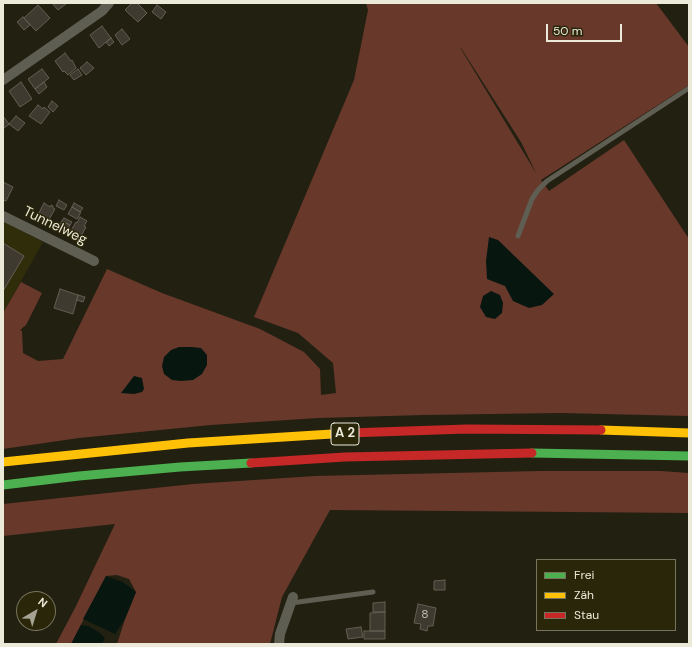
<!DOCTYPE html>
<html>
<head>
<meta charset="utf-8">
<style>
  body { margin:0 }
  #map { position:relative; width:692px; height:647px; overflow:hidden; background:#222011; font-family:"DM Sans",sans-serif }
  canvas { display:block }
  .frame { position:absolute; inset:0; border:4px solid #ebead9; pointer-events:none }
  .legend { position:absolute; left:536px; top:559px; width:140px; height:72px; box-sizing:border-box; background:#29260a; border:1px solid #77745d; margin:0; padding:5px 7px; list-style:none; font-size:12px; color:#ebead9 }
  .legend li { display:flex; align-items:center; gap:8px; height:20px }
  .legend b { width:20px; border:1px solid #77745d }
  .north { position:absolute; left:16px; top:591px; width:40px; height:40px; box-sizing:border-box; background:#29260a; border:1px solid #77745d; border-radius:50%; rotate:38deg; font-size:11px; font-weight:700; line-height:16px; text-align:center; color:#ebead9 }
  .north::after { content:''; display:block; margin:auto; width:14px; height:18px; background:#a5a393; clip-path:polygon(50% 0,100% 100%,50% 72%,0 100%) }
  .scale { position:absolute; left:546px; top:24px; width:76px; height:18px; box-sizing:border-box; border:2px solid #ebead9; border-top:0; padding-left:5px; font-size:12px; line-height:14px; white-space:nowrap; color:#ebead9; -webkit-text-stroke:3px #29260a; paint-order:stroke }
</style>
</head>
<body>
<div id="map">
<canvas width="692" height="647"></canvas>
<div class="frame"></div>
<ul class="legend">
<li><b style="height:5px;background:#4caf50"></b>Frei</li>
<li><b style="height:5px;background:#ffc107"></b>Zäh</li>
<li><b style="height:5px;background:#c62828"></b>Stau</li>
</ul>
<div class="north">N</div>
<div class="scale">50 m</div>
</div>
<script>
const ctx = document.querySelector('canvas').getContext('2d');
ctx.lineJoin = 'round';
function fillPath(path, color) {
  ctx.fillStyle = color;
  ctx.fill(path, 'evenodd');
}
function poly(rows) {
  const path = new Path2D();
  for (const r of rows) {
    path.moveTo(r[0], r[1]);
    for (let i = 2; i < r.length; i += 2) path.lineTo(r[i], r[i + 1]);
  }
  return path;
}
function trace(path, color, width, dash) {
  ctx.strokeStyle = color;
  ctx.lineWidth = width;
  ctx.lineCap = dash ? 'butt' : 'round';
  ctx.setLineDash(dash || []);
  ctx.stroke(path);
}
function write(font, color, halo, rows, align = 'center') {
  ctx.font = font + ' "DM Sans",sans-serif';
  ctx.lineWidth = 3;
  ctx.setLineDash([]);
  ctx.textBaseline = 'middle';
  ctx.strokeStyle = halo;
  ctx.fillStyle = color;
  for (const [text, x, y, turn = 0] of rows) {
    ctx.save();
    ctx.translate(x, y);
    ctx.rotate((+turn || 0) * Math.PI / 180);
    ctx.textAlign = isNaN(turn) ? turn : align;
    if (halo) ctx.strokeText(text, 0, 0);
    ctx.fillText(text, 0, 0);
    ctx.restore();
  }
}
fillPath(poly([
  [3,221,43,242,3,313]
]), '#302d0b');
fillPath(poly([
  [366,3,656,3,689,47,689,85,541,180,549,191,624,140,689,239,689,416,561,413,424,415,318,418,211,425,79,438,3,449,3,313,21,282,42,293,26,325,20,330,22,331,23,353,38,361,63,359,107,269,162,293,260,329,304,352,320,369,321,395,336,393,333,363,298,333,254,317,354,80,368,10],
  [461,48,521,142,536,173,461,49],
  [540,471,661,471,689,473,689,513,330,510,282,597,270,644,117,644,125,619,136,592,129,579,117,575,106,576,71,644,56,644,76,606,115,524,3,536,3,504,193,484,315,476]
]), '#68382b');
fillPath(poly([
  [489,237,498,240,554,294,542,305,529,308,513,301,505,286,487,279,486,261],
  [491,291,500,295,503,303,502,313,495,319,486,317,480,307,483,296],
  [179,347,192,347,201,348,207,355,207,365,202,374,193,380,181,381,172,380,164,374,162,366,164,357,171,350],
  [134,376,142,378,144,389,142,392,134,394,121,393],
  [106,576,123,582,136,592,125,619,115,634,83,619],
  [81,625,88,626,100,633,105,638,102,644,71,644]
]), '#081610');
const building = poly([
  [52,3,65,3,66,4,58,10,52,3],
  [132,3,137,3,147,13,138,22,125,10,132,3],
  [38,5,50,18,36,31,24,18,38,5],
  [157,5,166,12,161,19,152,12,157,5],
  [23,17,30,25,24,30,17,22,23,17],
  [102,26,111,38,99,48,90,35,102,26],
  [122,29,130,39,122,45,115,35,122,29],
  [111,38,114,42,109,46,106,42,111,38],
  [65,53,71,61,72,60,76,68,68,75,64,71,63,72,55,61,65,53],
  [87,62,94,68,86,75,80,68,87,62],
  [42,69,49,78,35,89,28,79,42,69],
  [78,69,82,75,74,80,70,75,78,69],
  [21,82,32,99,20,107,9,91,21,82],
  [44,82,47,87,39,94,35,89,44,82],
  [52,101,58,106,53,112,48,107,52,101],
  [38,105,43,109,44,107,50,112,41,124,29,116,38,105],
  [3,116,9,124,3,129,3,116],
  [16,116,25,123,18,131,9,124,16,116],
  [3,182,13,187,6,201,3,200,3,182],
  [59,200,67,205,64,210,56,206,59,200],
  [44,203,50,207,51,205,53,206,53,208,55,209,47,223,37,217,44,203],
  [74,203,83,208,80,212,72,207,74,203],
  [72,207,81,212,77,219,68,214,72,207],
  [80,217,87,221,84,226,86,227,79,240,69,234,76,222,77,223,80,217],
  [64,218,72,222,70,225,62,221,64,218],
  [62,221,70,225,66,233,58,228,62,221],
  [3,243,24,256,3,291,3,243],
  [60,289,78,295,73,314,54,308,60,289],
  [78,295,85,297,83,302,77,300,78,295],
  [445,580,445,590,434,590,434,581,445,580],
  [385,602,385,612,373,612,373,603,385,602],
  [418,604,436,608,433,626,428,626,427,631,420,629,421,624,414,623,418,604],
  [385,612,385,631,370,631,370,613,385,612],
  [361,627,363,637,348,639,346,629,361,627],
  [364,631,385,631,385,639,364,639,364,631]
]);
fillPath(building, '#3f3a2f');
trace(building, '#635e52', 1);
trace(poly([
  [518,236,532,199,538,190,547,181,689,88],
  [291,603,373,592]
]), '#5f5e52', 5);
trace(poly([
  [3,80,102,11,109,3],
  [3,216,94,261],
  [279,644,280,634,293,597]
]), '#5f5e52', 10);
trace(poly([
  [532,453,689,456],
  [3,485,79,476,180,467,251,463]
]), '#4caf50', 9);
trace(poly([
  [601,430,689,433],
  [3,462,188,443,348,433]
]), '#ffc107', 9);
trace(poly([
  [348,433,467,429,601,430],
  [251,463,345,457,532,453]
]), '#c62828', 9);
write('12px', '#c0beae', null, [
  ["8",425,615]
]);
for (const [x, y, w] of [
  [345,434,28]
]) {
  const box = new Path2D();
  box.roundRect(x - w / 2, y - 11, w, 22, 3);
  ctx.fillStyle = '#29260a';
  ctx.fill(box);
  trace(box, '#ebead9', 1);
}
write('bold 13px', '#ebead9', null, [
  ["A 2",345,434]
]);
write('14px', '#ebead9', '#29260a', [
  ["Tunnelweg",55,226,26]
]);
</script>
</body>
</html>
